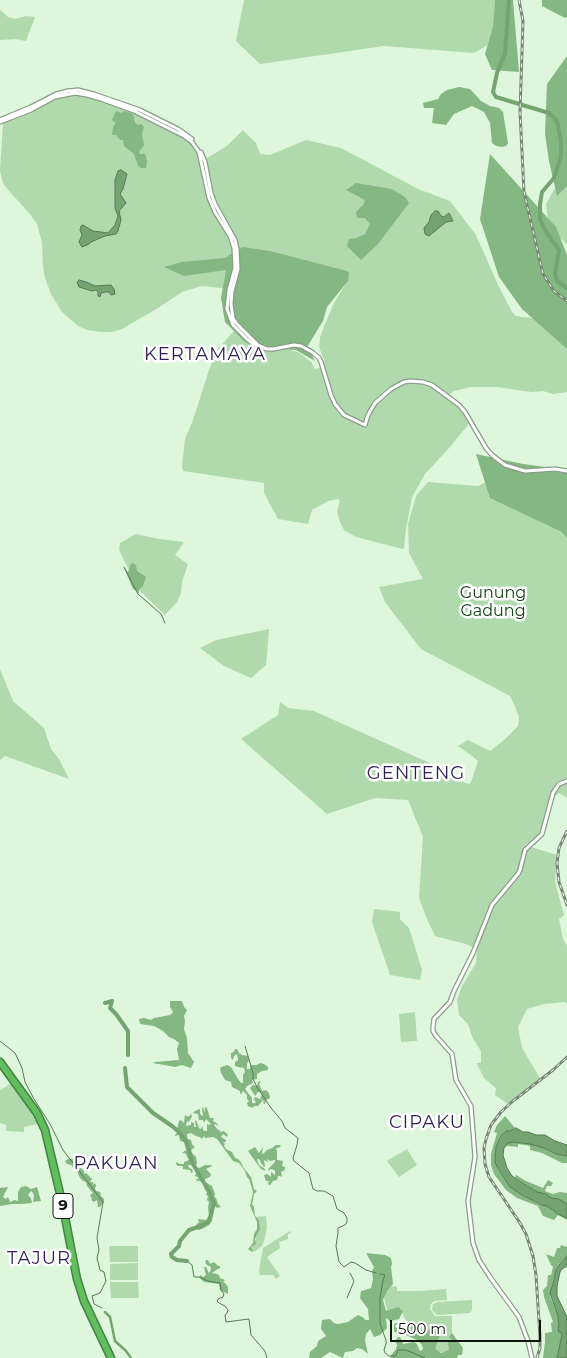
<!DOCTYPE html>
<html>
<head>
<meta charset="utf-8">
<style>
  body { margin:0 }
  #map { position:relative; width:567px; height:1358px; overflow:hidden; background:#def6dc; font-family:Montserrat,sans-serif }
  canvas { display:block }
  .scale { position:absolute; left:390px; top:1320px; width:151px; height:22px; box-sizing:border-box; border:2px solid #0d150c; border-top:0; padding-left:6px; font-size:15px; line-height:18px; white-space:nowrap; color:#0d150c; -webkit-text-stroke:4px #fff; paint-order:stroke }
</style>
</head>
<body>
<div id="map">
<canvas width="567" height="1358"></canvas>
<div class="scale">500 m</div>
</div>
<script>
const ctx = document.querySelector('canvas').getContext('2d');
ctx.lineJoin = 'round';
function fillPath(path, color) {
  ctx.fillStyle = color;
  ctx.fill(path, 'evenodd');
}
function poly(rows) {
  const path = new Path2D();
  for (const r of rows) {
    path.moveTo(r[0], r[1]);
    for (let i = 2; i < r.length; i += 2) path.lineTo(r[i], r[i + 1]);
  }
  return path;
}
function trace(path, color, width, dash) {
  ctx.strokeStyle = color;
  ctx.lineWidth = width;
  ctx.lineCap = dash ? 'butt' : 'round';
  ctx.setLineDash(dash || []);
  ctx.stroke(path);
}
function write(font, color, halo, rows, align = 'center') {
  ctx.font = font + ' Montserrat,sans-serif';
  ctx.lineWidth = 5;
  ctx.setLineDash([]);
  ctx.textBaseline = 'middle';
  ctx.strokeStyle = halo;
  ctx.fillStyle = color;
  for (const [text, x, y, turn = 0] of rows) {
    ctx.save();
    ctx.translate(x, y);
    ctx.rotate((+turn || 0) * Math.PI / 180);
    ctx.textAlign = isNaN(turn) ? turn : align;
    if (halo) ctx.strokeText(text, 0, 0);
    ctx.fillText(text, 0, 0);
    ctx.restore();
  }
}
fillPath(poly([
  [244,0,495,0,493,42,474,53,384,46,260,64,236,41],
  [0,10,8,17,15,19,26,16,35,17,26,41,15,39,0,40],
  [70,95,81,96,99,100,131,112,187,140,193,146,200,157,207,158,227,146,243,130,256,143,260,154,270,155,306,140,341,148,418,189,450,201,476,235,499,287,512,312,516,316,532,318,555,334,567,349,567,392,553,394,543,391,531,392,497,387,471,387,454,391,450,394,450,396,455,400,471,421,450,447,425,474,412,497,406,529,404,548,403,549,356,537,344,530,340,522,337,511,340,501,338,499,328,501,312,510,308,524,278,519,264,493,264,483,183,471,182,466,185,439,193,420,209,370,217,350,233,332,237,330,273,350,286,349,298,352,311,362,315,369,320,368,323,365,324,360,319,347,320,337,333,305,345,285,346,280,231,289,202,286,182,292,158,308,122,329,112,332,101,332,87,330,78,326,62,312,51,294,45,278,43,267,42,243,37,224,29,213,9,191,3,183,0,171,3,123,33,112,61,97],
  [567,167,567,245,549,226,546,204],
  [500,475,567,482,567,798,559,793,551,799,540,836,525,845,557,855,555,882,564,915,559,919,563,940,567,945,567,1004,565,1002,544,1004,527,1009,518,1027,522,1048,541,1080,508,1104,495,1095,496,1088,484,1078,478,1066,477,1063,481,1063,481,1051,473,1039,468,1024,459,1015,457,1000,462,986,476,963,477,949,466,944,435,936,427,919,419,898,423,837,408,800,375,798,327,814,241,739,278,715,280,702,288,708,314,711,432,764,451,770,450,778,469,784,471,782,478,761,472,756,458,746,468,740,490,751,504,740,518,726,519,717,515,707,510,696,421,649,385,602,379,587,423,579,409,553,408,524,416,496,428,482,478,486],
  [136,534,159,539,184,542,175,555,188,564,182,582,181,593,177,602,165,615,139,590,119,550,120,543],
  [269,629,266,665,251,678,224,666,200,648,216,640],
  [0,669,13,701,44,728,51,749,59,759,69,779,5,756,0,760],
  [374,909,400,912,400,919,409,928,422,970,420,980,390,975,372,922],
  [415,1012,417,1041,401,1042,399,1014],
  [13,1082,38,1124,24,1127,24,1132,6,1131,6,1125,0,1123,0,1090],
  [407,1149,417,1165,399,1177,387,1161],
  [266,1216,267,1228,264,1241,262,1246,254,1252,250,1248,255,1242,259,1226,255,1217],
  [290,1231,291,1233,288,1234,288,1239,279,1242,280,1248,267,1257,280,1276,276,1279,273,1275,260,1275,259,1270,263,1248],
  [109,1246,138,1246,138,1262,110,1262],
  [138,1263,138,1280,110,1280,110,1264],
  [110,1282,138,1282,139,1298,111,1298],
  [397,1286,397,1291,421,1291,446,1289,447,1300,434,1301,431,1304,430,1309,435,1316,452,1316,452,1333,454,1341,461,1352,429,1352,430,1342,406,1329,410,1323,405,1319,401,1309,388,1313,383,1293,389,1287],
  [472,1300,472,1310,470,1313,437,1315,432,1310,433,1304,438,1302]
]), '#b0d9ad');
fillPath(poly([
  [495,0,513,0,519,72,492,70,485,54,493,27],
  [542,0,567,0,567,17,565,18,542,6],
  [567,56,567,186,557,196,549,161,545,134,547,84],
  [459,87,470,89,481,101,490,106,499,108,503,112,508,143,506,146,502,147,496,146,492,143,490,123,484,112,472,106,454,114,446,125,432,123,434,108,424,108,423,103,438,99,441,94,447,90],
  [117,111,121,113,124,111,133,114,135,123,138,125,141,124,144,127,142,134,144,145,139,152,140,154,145,154,146,156,147,162,146,168,141,168,138,166,134,154,124,146,123,140,120,140,116,135,112,135,113,127,116,123,112,120,112,119,115,113],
  [490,154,556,227,567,255,567,349,522,309,499,277,480,219],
  [356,183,392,189,405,197,409,203,378,244,361,260,347,246,349,239,356,238,365,234,370,224,365,218,357,218,356,212,364,204,365,200,346,190],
  [243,247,270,251,343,270,349,272,348,281,327,307,323,321,307,347,315,361,296,350,263,348,245,342,225,322,221,298,226,270,184,276,164,267,182,262,225,258],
  [476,454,523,464,567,470,567,538,562,532,490,498],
  [131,564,132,563,136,565,137,571,146,577,143,586,139,590,139,594,137,591,133,589,124,568,125,568,128,572],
  [170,1001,182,1001,184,1007,187,1010,184,1016,185,1021,184,1029,187,1038,188,1053,194,1062,191,1068,182,1065,175,1067,153,1063,155,1062,179,1060,177,1049,179,1043,174,1039,169,1037,163,1031,154,1026,140,1024,139,1019,144,1018,151,1020,154,1018,170,1015,173,1012,170,1007],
  [235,1049,237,1049,239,1053,242,1055,248,1056,249,1060,247,1064,247,1069,250,1069,251,1065,257,1065,260,1063,264,1064,268,1067,268,1070,262,1071,257,1074,257,1079,252,1080,253,1083,247,1086,245,1089,252,1098,252,1103,256,1103,254,1099,255,1097,262,1100,260,1098,262,1095,260,1092,258,1092,255,1096,250,1088,253,1085,257,1086,258,1082,261,1081,259,1084,262,1091,266,1090,269,1093,270,1098,266,1100,265,1104,263,1103,264,1101,263,1100,258,1106,254,1106,253,1108,248,1106,247,1103,249,1101,247,1099,247,1095,243,1091,241,1094,240,1094,240,1091,232,1087,231,1082,225,1080,221,1073,220,1069,221,1067,227,1065,231,1067,238,1079,241,1083,243,1083,243,1075,245,1072,244,1068,238,1067,235,1066,235,1062,238,1060,237,1054,234,1056,233,1060,231,1058,231,1053,234,1052],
  [202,1107,204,1109,205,1113,205,1107,207,1108,210,1118,214,1118,213,1121,218,1124,217,1126,216,1124,214,1125,218,1130,220,1130,220,1132,224,1131,228,1135,227,1137,223,1134,221,1137,226,1140,226,1142,223,1142,225,1144,224,1146,226,1149,232,1152,235,1158,238,1159,241,1162,243,1167,251,1177,254,1189,257,1191,254,1194,253,1200,252,1204,254,1207,255,1216,259,1220,260,1229,255,1239,256,1244,251,1247,253,1251,252,1252,248,1249,253,1243,254,1234,257,1229,257,1222,250,1206,253,1192,249,1179,247,1177,245,1171,239,1163,233,1161,217,1139,213,1137,205,1138,204,1136,202,1139,200,1137,196,1136,191,1133,187,1134,187,1136,188,1139,191,1140,192,1144,195,1147,190,1151,196,1157,197,1164,196,1165,191,1163,191,1165,188,1165,189,1168,192,1169,193,1172,191,1173,190,1170,183,1169,183,1166,178,1166,176,1164,176,1162,180,1164,184,1164,184,1162,189,1160,185,1153,182,1153,186,1150,184,1142,180,1141,179,1135,175,1136,175,1135,177,1133,174,1130,177,1129,179,1121,181,1120,184,1123,185,1115,188,1117,191,1114,192,1117,191,1118,189,1122,187,1121,186,1126,191,1125,191,1122,194,1123,194,1127,196,1127,195,1122,196,1120,199,1128,201,1129,202,1126,204,1131,207,1131,207,1123,208,1125,211,1124,206,1119,204,1123,203,1120,199,1120,198,1114,193,1113,195,1111,200,1109,200,1114,203,1116],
  [505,1116,515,1128,510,1131,505,1131,500,1135,496,1147,495,1162,497,1168,510,1187,522,1195,539,1204,547,1206,558,1214,564,1216,567,1218,567,1220,558,1215,554,1220,543,1216,538,1206,517,1198,506,1190,494,1174,491,1165,491,1154,497,1133,494,1132,497,1125],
  [514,1142,530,1144,544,1148,556,1154,567,1156,567,1163,562,1163,542,1153,530,1150,530,1146,518,1144,518,1147,507,1146,504,1148,508,1143],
  [276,1145,281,1145,280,1147,275,1149,277,1150,277,1160,283,1161,282,1166,285,1167,285,1170,281,1172,282,1177,280,1176,278,1176,277,1180,273,1181,270,1185,269,1185,268,1182,270,1181,266,1181,264,1175,267,1174,271,1177,271,1172,275,1175,275,1171,274,1170,270,1169,269,1171,268,1169,275,1162,275,1160,270,1161,267,1159,268,1162,264,1160,265,1166,264,1167,261,1163,259,1159,257,1159,259,1165,265,1169,265,1171,261,1169,248,1151,255,1147,259,1153,263,1147,262,1153,263,1154,267,1150,272,1148],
  [68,1159,76,1159,79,1162,78,1165,84,1171,84,1174,86,1173,92,1179,90,1182,93,1182,93,1185,95,1183,96,1185,95,1189,96,1191,100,1192,101,1196,104,1199,104,1202,100,1207,98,1207,97,1200,94,1202,91,1200,92,1199,90,1195,93,1193,87,1186,86,1182,83,1181,80,1178,77,1171,71,1165,67,1164,65,1161],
  [205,1165,211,1165,212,1166,206,1169,211,1174,210,1177,205,1179,205,1182,212,1186,215,1194,214,1197,216,1198,218,1204,221,1207,217,1208,214,1205,212,1221,209,1225,202,1229,198,1230,196,1225,199,1222,198,1219,206,1220,209,1217,208,1207,209,1202,207,1200,208,1196,206,1195,207,1192,204,1188,205,1185,200,1181,197,1181,196,1179,200,1178,195,1176,197,1171,194,1169,195,1167,199,1168],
  [516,1175,526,1181,543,1188,548,1180,553,1183,551,1186,547,1186,545,1191,553,1194,560,1192,567,1193,567,1204,559,1199,551,1198,546,1194,537,1192,515,1177],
  [26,1186,31,1189,37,1187,41,1201,33,1202,34,1196,33,1193,31,1191,28,1195,31,1198,32,1203,21,1204,12,1204,0,1206,0,1188,8,1187,3,1197,6,1199,8,1197,10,1202,15,1200,18,1201,18,1192,21,1187],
  [561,1245,567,1247,567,1256,558,1265,556,1270,550,1296,558,1316,559,1326,562,1335,557,1358,543,1358,545,1342,545,1333,552,1332,551,1323,553,1322,544,1297,543,1290,547,1286,548,1275,551,1275,553,1267,551,1265,546,1254,554,1257,557,1248,560,1248],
  [366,1253,385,1255,391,1258,392,1264,391,1267,393,1284,387,1291,383,1300,386,1311,398,1307,403,1311,399,1319,390,1321,386,1318,387,1328,380,1335,374,1337,370,1329,366,1334,365,1341,368,1354,362,1349,357,1348,353,1351,345,1352,343,1358,330,1352,321,1358,309,1358,310,1352,317,1346,318,1341,326,1336,321,1329,322,1320,330,1319,334,1323,338,1324,348,1322,358,1315,364,1318,365,1320,369,1320,368,1309,360,1298,361,1291,365,1290,371,1288,373,1279,372,1271,374,1267],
  [206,1260,208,1260,210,1264,214,1262,218,1266,220,1266,220,1268,216,1270,212,1273,213,1274,214,1273,219,1275,220,1278,225,1280,223,1282,225,1283,228,1287,228,1294,220,1290,219,1284,204,1282,199,1277,201,1275,203,1277,206,1275,204,1267,206,1267,209,1273,210,1272,211,1267,207,1265,205,1262],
  [413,1322,417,1323,418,1328,421,1330,427,1331,432,1326,438,1329,440,1335,435,1349,441,1353,449,1350,448,1341,453,1341,449,1337,452,1333,463,1348,462,1355,458,1355,457,1358,390,1358,392,1354,396,1349,397,1345,395,1341,398,1337,400,1337,403,1344,414,1342,417,1344,420,1351,423,1349,422,1345,417,1340,406,1335,397,1334,394,1331,394,1324,396,1323,401,1323,406,1327,408,1327]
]), '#85b782');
const water = poly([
  [121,170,127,174,123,189,120,194,126,203,119,211,121,220,118,231,116,234,105,236,91,242,89,244,82,247,79,242,82,235,80,230,81,226,83,225,93,231,108,233,115,225,118,216,115,208,115,180,118,171,121,170],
  [435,211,438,211,441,216,444,217,449,213,453,221,446,222,429,236,425,234,424,228,429,222,431,215,435,211],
  [79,280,86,282,95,286,111,285,114,289,115,294,111,295,109,292,105,292,101,293,100,297,98,296,98,292,96,290,92,291,79,287,77,282,79,280],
  [516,1128,523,1132,528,1132,536,1135,545,1135,555,1141,567,1145,567,1156,556,1154,544,1148,530,1144,514,1142,508,1143,506,1145,504,1148,503,1155,507,1168,512,1176,537,1192,546,1194,551,1198,559,1199,567,1204,567,1218,558,1214,547,1206,542,1205,522,1195,510,1187,497,1167,495,1162,496,1147,501,1135,506,1131,510,1131,516,1128],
  [567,1256,567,1266,562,1269,560,1272,557,1286,557,1296,567,1317,567,1358,557,1358,562,1335,562,1333,559,1332,558,1329,559,1326,558,1316,550,1293,553,1284,556,1270,559,1265,567,1256]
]);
fillPath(water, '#74a571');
trace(water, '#557a53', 1);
trace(poly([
  [124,567,138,594,161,614,165,623],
  [0,1041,15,1053,22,1068,25,1082,34,1099,50,1124,63,1150,103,1202,97,1238,99,1250,97,1258,100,1270,104,1272,106,1281,100,1293,92,1296,94,1304,102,1308],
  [245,1046,253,1073,253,1079,257,1087,271,1108,282,1121,285,1128,298,1138,297,1145,293,1158,294,1161,309,1173,313,1189,317,1191,324,1191,333,1196,337,1209,344,1213,347,1218,347,1222,345,1225,338,1228,338,1233,336,1246,339,1262,344,1267,351,1262,355,1263,366,1270,376,1273],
  [187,1261,192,1265,194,1277,199,1277,208,1281,220,1283,221,1290,224,1294,223,1297,218,1299,217,1301,219,1303,225,1306,228,1310,227,1313,225,1315,226,1322,249,1319,251,1335,265,1351,267,1358],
  [380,1274,385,1275,383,1280,380,1299,380,1324,386,1340,386,1344,384,1350,385,1353,389,1356,394,1356,396,1355,398,1350,406,1350,425,1358],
  [347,1298,354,1281,350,1273]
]), '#557a53', 1);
trace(poly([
  [105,1312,110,1317,115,1341,126,1351,131,1358]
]), '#74a571', 2.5);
trace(poly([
  [509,0,505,53,497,73,493,92,496,97,549,113,557,121,561,141,561,156,554,178,542,192,540,204,540,219,545,230,559,250,555,274,557,281,567,288],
  [105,1003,112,1001,110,1008,116,1014,128,1031,128,1055],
  [125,1068,127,1087,153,1113,172,1126,179,1132,187,1143,193,1164,210,1193,214,1203,211,1215,208,1222,201,1226,189,1230,180,1241,179,1246,171,1254,172,1257,177,1260,187,1261]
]), '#74a571', 4);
const minor = poly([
  [0,120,31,107,56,94,68,91,78,90,94,94,140,110,178,129,192,139],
  [0,122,31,110,55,97,75,93,87,95,101,99,134,111,184,136,192,142,199,152,209,198,215,212,230,236,234,248,235,268,229,290,227,309,233,325,247,339,252,343,267,349,273,349,294,345,301,346,312,352,319,358,321,362,331,395,335,404,344,415,365,425,368,415,375,403,391,389,404,382,410,381,423,382,432,385,459,405,465,412,486,448,492,455,505,465,525,471,555,469,567,471],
  [201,152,205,162,211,193,215,204,235,240,237,249,238,269,232,291,231,304,233,318,236,323,258,345],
  [532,1358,528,1341,519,1317,490,1277,479,1260,473,1243,468,1201,475,1157,471,1106,456,1080,452,1054,436,1036,433,1031,433,1027,434,1019,450,1002,454,991,473,953,492,905,518,874,520,870,525,850,542,834,553,793,559,784,567,781]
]);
const highway = poly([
  [0,1062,37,1113,45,1130,62,1202,77,1279,84,1301,111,1358]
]);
trace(minor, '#889e86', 5.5);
trace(highway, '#448341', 9);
trace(minor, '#fff', 3);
trace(highway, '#61be5e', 6);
const rail = poly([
  [519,0,523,21,520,112,524,192,543,274,554,291,567,301],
  [567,831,559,848,557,863,559,882,567,905],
  [537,1358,540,1348,540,1337,536,1275,533,1256,526,1234,520,1223,489,1177,485,1164,484,1148,486,1139,491,1125,501,1112,513,1101,553,1070,567,1057]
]);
trace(rail, '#788876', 3);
trace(rail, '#fff', 1, [4]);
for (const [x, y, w] of [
  [63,1206,20]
]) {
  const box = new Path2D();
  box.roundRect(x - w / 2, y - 12.5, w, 25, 4);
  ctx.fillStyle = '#fff';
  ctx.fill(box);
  trace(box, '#0d150c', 1);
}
write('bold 15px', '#0d150c', null, [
  ["9",63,1206]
]);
write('16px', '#144714', '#fff', [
  ["Gunung",493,593],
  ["Gadung",493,611]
]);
ctx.letterSpacing = '1px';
write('18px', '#2e1d57', '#fff', [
  ["KERTAMAYA",205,355],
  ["GENTENG",416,774],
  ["CIPAKU",427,1123],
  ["PAKUAN",116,1164],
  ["TAJUR",39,1259]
]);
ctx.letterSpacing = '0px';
</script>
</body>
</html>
